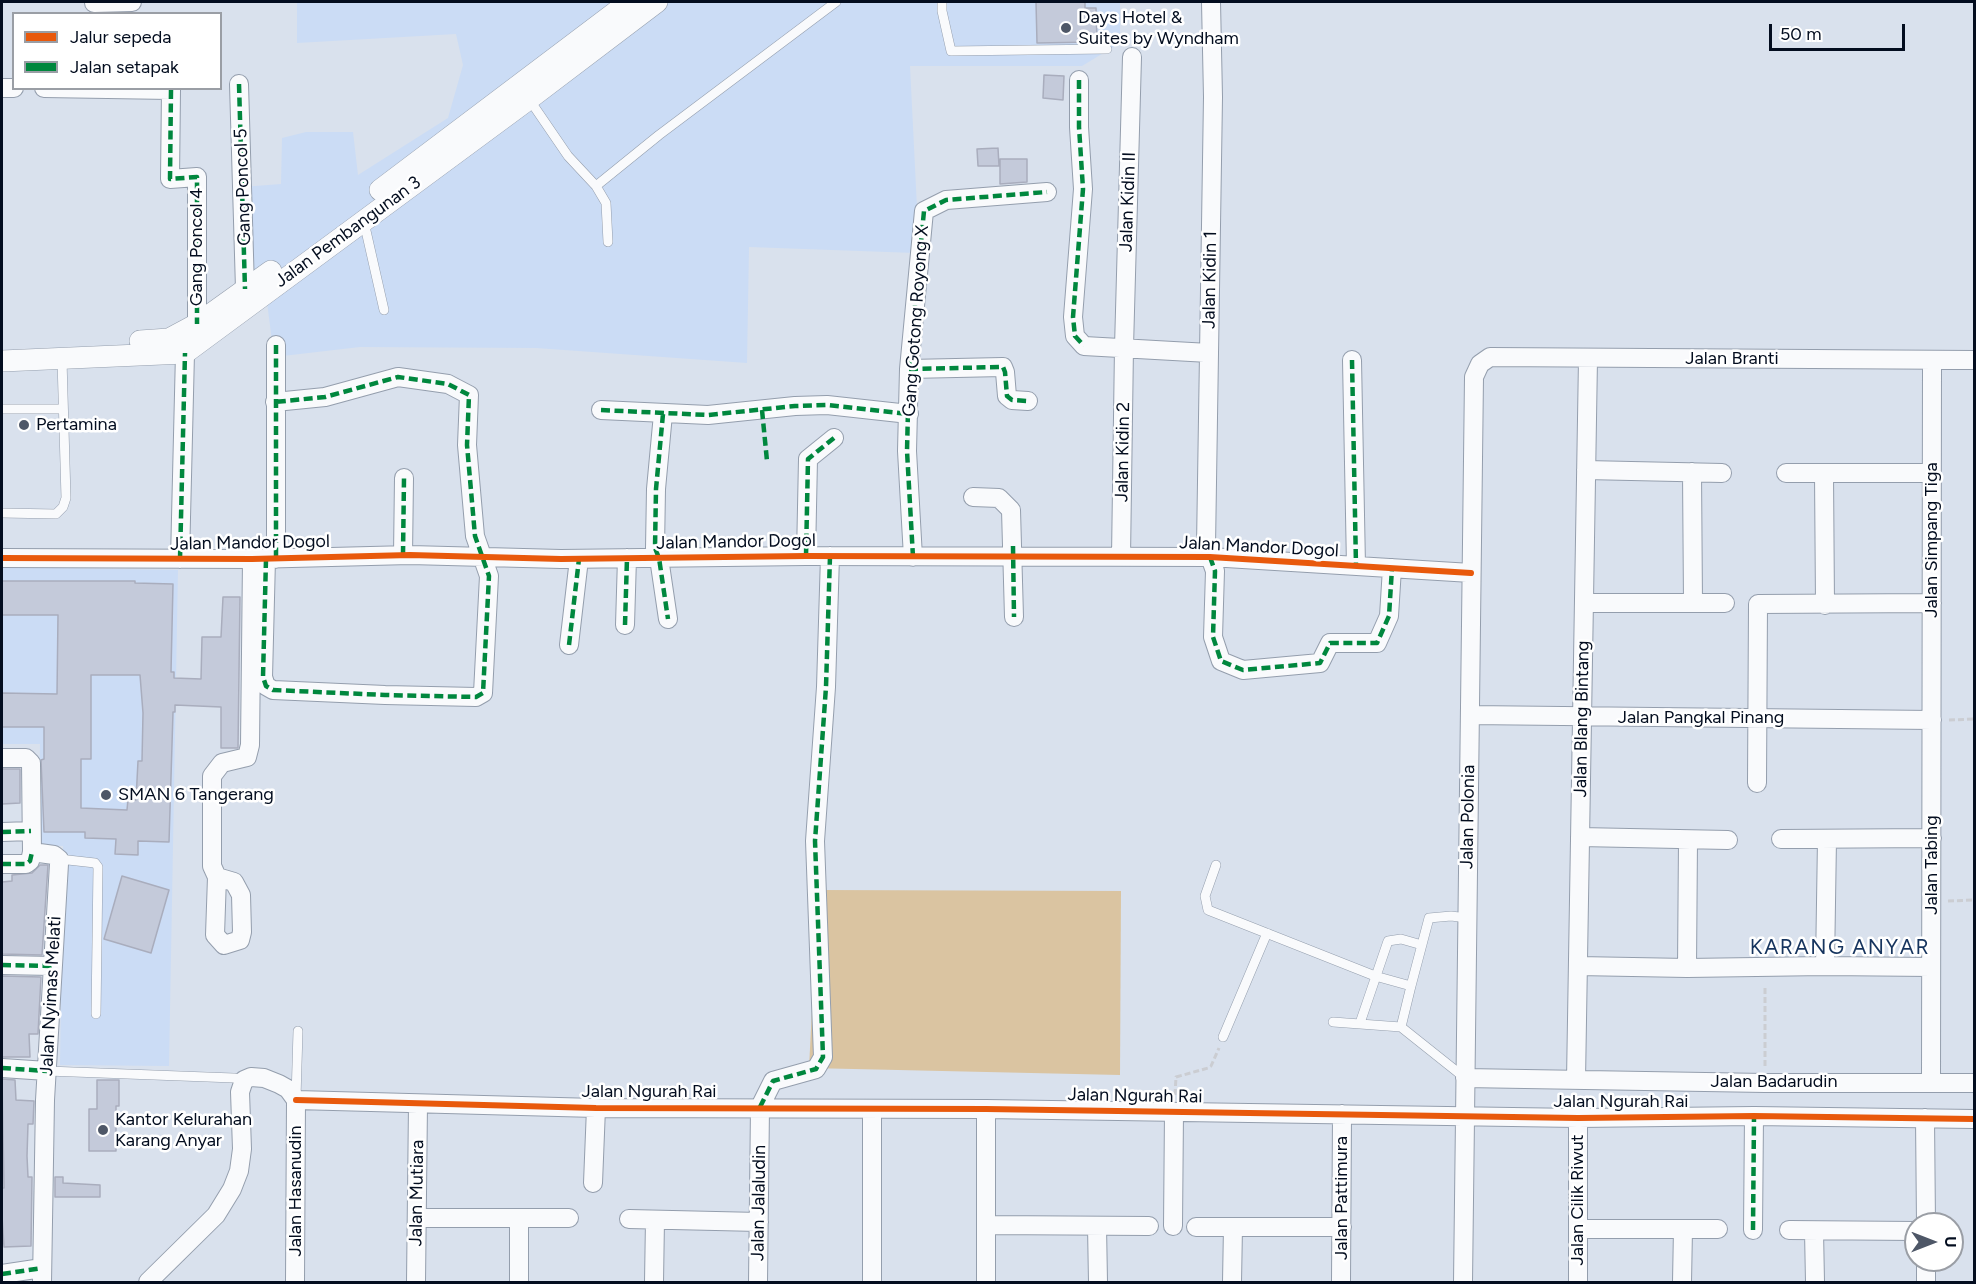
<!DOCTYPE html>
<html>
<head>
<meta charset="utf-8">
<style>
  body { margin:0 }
  #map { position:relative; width:1976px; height:1284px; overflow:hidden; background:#d9e1ed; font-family:Figtree,sans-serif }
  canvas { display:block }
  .frame { position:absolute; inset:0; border:3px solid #030d1f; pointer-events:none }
  .legend { position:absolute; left:12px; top:12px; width:210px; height:78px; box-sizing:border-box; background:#fff; border:2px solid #9a9ea5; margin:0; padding:8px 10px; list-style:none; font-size:18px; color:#030d1f }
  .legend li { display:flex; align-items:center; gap:12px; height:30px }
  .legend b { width:30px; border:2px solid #9a9ea5 }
  .north { position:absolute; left:1904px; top:1212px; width:60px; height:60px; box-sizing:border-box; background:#fff; border:2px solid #9a9ea5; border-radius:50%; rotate:90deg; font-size:16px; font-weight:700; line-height:24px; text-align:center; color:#030d1f }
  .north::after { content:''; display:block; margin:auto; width:21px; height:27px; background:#4e5767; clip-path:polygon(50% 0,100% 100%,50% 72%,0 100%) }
  .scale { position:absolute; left:1769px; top:24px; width:136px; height:27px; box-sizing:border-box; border:3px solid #030d1f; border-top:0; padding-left:8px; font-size:18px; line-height:21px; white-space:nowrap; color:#030d1f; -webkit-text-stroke:4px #fff; paint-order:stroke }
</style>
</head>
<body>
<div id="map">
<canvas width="1976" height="1284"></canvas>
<div class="frame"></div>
<ul class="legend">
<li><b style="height:8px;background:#e8590c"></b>Jalur sepeda</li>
<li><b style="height:8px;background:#00873e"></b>Jalan setapak</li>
</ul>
<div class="north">U</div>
<div class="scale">50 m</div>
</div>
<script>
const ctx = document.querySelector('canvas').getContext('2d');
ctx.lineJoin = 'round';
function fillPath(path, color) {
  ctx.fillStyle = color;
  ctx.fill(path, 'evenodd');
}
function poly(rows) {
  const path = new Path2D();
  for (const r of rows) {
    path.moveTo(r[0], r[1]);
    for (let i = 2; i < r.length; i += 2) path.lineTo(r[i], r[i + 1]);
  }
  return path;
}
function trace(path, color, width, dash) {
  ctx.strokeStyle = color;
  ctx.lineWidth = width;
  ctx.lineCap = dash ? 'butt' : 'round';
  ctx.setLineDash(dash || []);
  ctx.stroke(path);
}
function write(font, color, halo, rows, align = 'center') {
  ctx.font = font + ' Figtree,sans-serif';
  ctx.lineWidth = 5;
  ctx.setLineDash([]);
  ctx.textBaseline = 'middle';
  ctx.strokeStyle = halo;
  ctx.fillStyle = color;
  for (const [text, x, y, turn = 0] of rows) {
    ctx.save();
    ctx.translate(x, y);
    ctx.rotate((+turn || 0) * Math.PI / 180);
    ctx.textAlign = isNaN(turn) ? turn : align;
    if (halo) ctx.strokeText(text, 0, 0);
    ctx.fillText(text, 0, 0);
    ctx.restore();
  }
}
fillPath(poly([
  [297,2,1120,2,1120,43,1082,66,910,66,918,228,915,253,749,247,747,363,536,348,360,347,274,357,267,302,242,269,242,187,281,184,282,138,306,132,353,132,358,175,448,118,463,65,456,34,297,43],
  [2,567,178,570,169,1066,60,1065,63,846,38,845,40,744,2,744]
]), '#cbdcf5');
fillPath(poly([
  [818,890,1121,891,1120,1075,809,1068]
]), '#dac4a1');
const building = poly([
  [1036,2,1085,2,1085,8,1096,8,1097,40,1094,42,1037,43,1036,2],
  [1044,75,1064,76,1063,100,1043,98,1044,75],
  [998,148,999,166,978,166,977,149,998,148],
  [1000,159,1027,159,1027,182,1000,184,1000,159],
  [2,581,135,581,135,583,173,584,171,672,174,672,174,678,201,679,202,637,221,637,223,597,240,597,238,748,221,748,221,707,175,705,175,712,173,712,169,842,138,841,138,855,115,854,116,839,85,838,85,832,44,832,41,760,44,759,44,727,2,727,2,693,57,694,58,615,2,615,2,581],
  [91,675,140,675,143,713,142,761,138,761,136,800,128,799,127,810,81,808,81,759,91,759,91,675],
  [2,769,20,769,20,803,2,804,2,769],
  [40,865,48,865,42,955,2,954,2,882,12,881,12,875,32,873,40,865],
  [122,876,169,890,151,953,104,939,122,876],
  [2,976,41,977,38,1034,29,1034,30,1057,2,1057,2,976],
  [2,1079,15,1080,16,1100,34,1101,33,1124,28,1124,27,1156,28,1177,32,1177,31,1246,4,1247,2,1216,2,1188,4,1188,2,1079],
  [97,1080,119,1080,119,1106,116,1106,116,1151,89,1151,89,1109,97,1109,97,1080],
  [55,1177,63,1177,63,1183,100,1185,100,1197,55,1197,55,1177]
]);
fillPath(building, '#c4cada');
trace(building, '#a9adbd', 1.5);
const service = poly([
  [942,2,942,11,951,51,1107,49],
  [529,99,568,156,596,186,606,203,608,242],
  [596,186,659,135,836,2],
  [364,222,384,310],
  [2,409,63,409],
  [2,513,56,514,63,507,66,498,62,360],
  [59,859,95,863,98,867,96,1014],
  [1216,865,1205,896,1208,910,1375,976,1411,986,1429,918,1451,916,1467,918],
  [1333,1022,1401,1027,1465,1078],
  [1360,1023,1388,941,1401,939,1422,945],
  [1401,1027,1411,986],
  [1223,1037,1267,933],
  [47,1071,234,1078,244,1080],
  [296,1098,298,1031]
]);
const minor = poly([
  [1211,2,1213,97,1206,546,1215,571,1213,637,1221,661,1243,670,1320,663,1330,643,1377,643,1389,616,1392,568],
  [94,3,132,2],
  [1079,80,1079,127,1083,189,1073,317,1075,336,1084,346,1209,353],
  [239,84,245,289],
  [2,88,14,88],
  [44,88,171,90,170,179,197,177,197,324],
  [276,345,276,559],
  [1352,360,1356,566],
  [909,369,1003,367,1005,372,1007,396,1012,400,1028,401],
  [601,410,708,415,795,406,827,405,909,414],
  [663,414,656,489,655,548,659,558,668,619],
  [1586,470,1722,473],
  [1692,472,1693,603],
  [1786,473,1932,473],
  [1824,474,1825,605],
  [973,497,999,498,1011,510,1014,617],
  [403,555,404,478],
  [806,556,808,459,834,438],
  [913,557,907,451,909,369,924,211,946,200,1047,192],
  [1121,557,1124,347,1132,57],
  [2,558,252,559,410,555,561,559,806,556,1210,557,1471,573],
  [180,559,185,353],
  [266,559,263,677,266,686,273,690,385,695,476,697,483,693,489,576,475,536,467,445,469,395,448,384,398,377,325,397,275,402],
  [1584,603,1725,603],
  [625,625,627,558],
  [569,645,579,559],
  [1470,715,1932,720],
  [2,758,26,758,31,763,32,852,54,855,59,859,59,864,45,1100,42,1282],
  [1757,783,1758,604,1932,603],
  [2,832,31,831],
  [1580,837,1728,840],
  [1781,839,1932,838],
  [2,864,26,864,30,861,32,852],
  [217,877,234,882,241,895,242,932,240,940,224,945,215,935,217,877,212,866,212,776,222,763,247,757,250,745,252,559],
  [2,965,52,966],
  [1578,966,1687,968,1825,966,1931,967],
  [1825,966,1827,839],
  [1687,968,1688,840],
  [2,1068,47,1071],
  [1465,1078,1765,1083,1974,1083],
  [1576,1080,1588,359],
  [1931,1083,1932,360],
  [296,1100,596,1108,986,1109,1578,1118,1754,1116,1974,1119],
  [872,1109,872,1282],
  [1925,1118,1926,1224],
  [593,1183,596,1108],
  [417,1218,569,1218],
  [519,1218,519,1282],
  [629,1219,759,1222],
  [986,1225,1149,1226],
  [1097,1226,1098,1282],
  [1173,1226,1174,1112],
  [1196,1227,1342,1227],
  [1578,1229,1718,1229],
  [1753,1230,1754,1116],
  [1789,1230,1916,1231],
  [1814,1231,1815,1282],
  [1926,1260,1926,1282],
  [2,1274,42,1268],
  [148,1282,216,1215,232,1189,239,1171,242,1149,240,1092,244,1080,251,1077,264,1078,279,1084,288,1089,296,1100],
  [295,1282,296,1100],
  [416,1282,418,1104],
  [654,1282,655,1220],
  [758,1282,760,1107,773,1081,816,1069,823,1057,815,841,826,687,830,556],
  [986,1282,986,1109],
  [1232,1282,1233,1227],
  [1341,1282,1342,1114],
  [1463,1282,1474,377,1480,364,1490,357,1974,360],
  [1578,1282,1578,1118],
  [1682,1282,1683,1229]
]);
const tertiary = poly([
  [380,190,629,2],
  [140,341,169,339,197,324,271,271],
  [2,361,185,353,529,99,657,2]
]);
trace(service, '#949ead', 10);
trace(minor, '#949ead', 20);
trace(tertiary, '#949ead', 22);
trace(poly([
  [1949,720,1974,719],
  [1948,901,1974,900],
  [1765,1066,1765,985],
  [1175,1095,1176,1077,1208,1068,1211,1066,1219,1048]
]), '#cbcdd2', 3, [6, 3]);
trace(service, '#f9fafc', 9);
trace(minor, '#f9fafc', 18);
trace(tertiary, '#f9fafc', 21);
trace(poly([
  [1079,80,1079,127,1083,189,1073,317,1075,336,1084,346],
  [239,84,245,289],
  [171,90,170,179,197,177,197,324],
  [276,345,276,559],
  [1352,360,1356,566],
  [909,369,1003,367,1005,372,1007,396,1012,400,1028,401],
  [601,410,708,415,795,406,827,405,909,414],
  [762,410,767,461],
  [663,414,656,489,655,548,659,558,668,619],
  [1013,546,1014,617],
  [403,555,404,478],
  [806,556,808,459,834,438],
  [913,557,907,451,909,369,924,211,946,200,1047,192],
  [1210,557,1215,571,1213,637,1221,661,1243,670,1320,663,1330,643,1377,643,1389,616,1392,568],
  [180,559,185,353],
  [266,559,263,677,266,686,273,690,385,695,476,697,483,693,489,576,475,536,467,445,469,395,448,384,398,377,325,397,275,402],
  [625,625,627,558],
  [569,645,579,559],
  [2,832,31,831],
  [2,864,26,864,30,861,32,852],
  [2,965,52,966],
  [2,1068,47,1071],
  [760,1107,773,1081,816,1069,823,1057,815,841,826,687,830,556],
  [1753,1230,1754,1116],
  [2,1274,42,1268]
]), '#00873e', 4.5, [9, 4.5]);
trace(poly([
  [2,558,252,559,410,555,561,559,806,556,1210,557,1471,573],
  [296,1100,596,1108,986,1109,1578,1118,1754,1116,1974,1119]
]), '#e8590c', 6);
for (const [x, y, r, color] of [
  [1066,28,6,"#4e5767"],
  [24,425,6,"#4e5767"],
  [106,795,6,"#4e5767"],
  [103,1130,6,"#4e5767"]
]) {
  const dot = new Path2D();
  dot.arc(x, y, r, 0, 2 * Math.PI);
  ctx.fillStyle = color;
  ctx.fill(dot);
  trace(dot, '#fff', 2);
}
write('18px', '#030d1f', '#fff', [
  ["Days Hotel &",1078,18],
  ["Suites by Wyndham",1078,39],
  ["Pertamina",36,425],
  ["SMAN 6 Tangerang",118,795],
  ["Kantor Kelurahan",115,1120],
  ["Karang Anyar",115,1141]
], 'left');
write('18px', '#030d1f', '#fff', [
  ["Gang Poncol 5",243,187,-92],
  ["Jalan Kidin II",1128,202,-88],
  ["Jalan Pembangunan 3",348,232,-36],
  ["Gang Poncol 4",197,247,-90],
  ["Jalan Kidin 1",1210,280,-89],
  ["Gang Gotong Royong X",916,321,-86],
  ["Jalan Branti",1732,359],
  ["Jalan Kidin 2",1123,452,-89],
  ["Jalan Simpang Tiga",1932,540,-90],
  ["Jalan Mandor Dogol",736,542,-1],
  ["Jalan Mandor Dogol",250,543,-1],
  ["Jalan Mandor Dogol",1259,547,3],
  ["Jalan Pangkal Pinang",1701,718],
  ["Jalan Blang Bintang",1582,719,-89],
  ["Jalan Polonia",1468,817,-89],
  ["Jalan Tabing",1932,865,-90],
  ["Jalan Nyimas Melati",51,996,-87],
  ["Jalan Badarudin",1774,1082],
  ["Jalan Ngurah Rai",649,1092],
  ["Jalan Ngurah Rai",1135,1096,1],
  ["Jalan Ngurah Rai",1621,1102],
  ["Jalan Hasanudin",296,1191,-90],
  ["Jalan Mutiara",417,1193,-89],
  ["Jalan Pattimura",1342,1198,-90],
  ["Jalan Cilik Riwut",1578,1200,-90],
  ["Jalan Jalaludin",759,1203,-89]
]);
ctx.letterSpacing = '1.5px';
write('21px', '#16345e', '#fff', [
  ["KARANG ANYAR",1840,948]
]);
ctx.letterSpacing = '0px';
</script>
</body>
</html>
